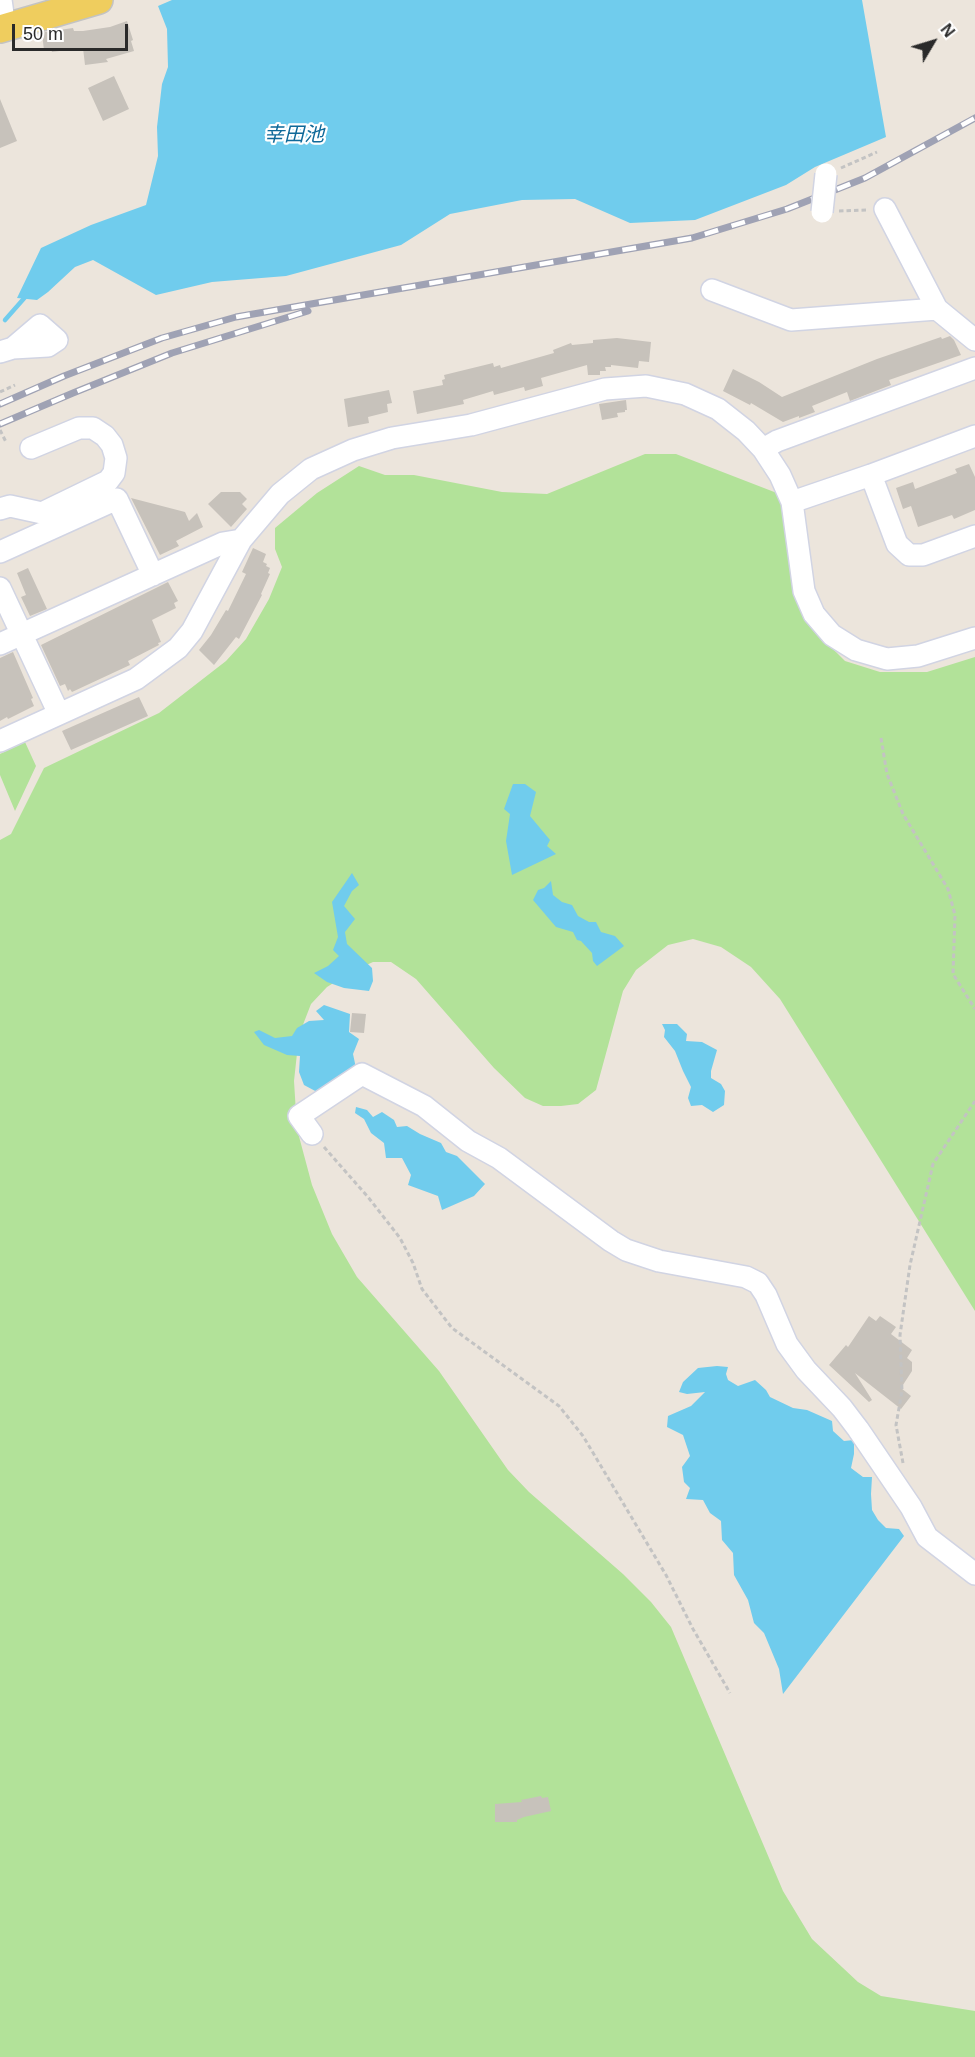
<!DOCTYPE html>
<html>
<head>
<meta charset="utf-8">
<style>
  body { margin:0 }
  #map { position:relative; width:975px; height:2057px; overflow:hidden; background:#ece5dc; font-family:Helvetica,sans-serif }
  canvas { display:block }
  .north { position:absolute; left:903px; top:12px; width:60px; height:60px; -webkit-text-stroke:4px #fff; paint-order:stroke; rotate:52deg; font-size:16px; font-weight:700; line-height:24px; text-align:center; color:#2a2a2a }
  .north::after { content:''; display:block; margin:auto; width:21px; height:27px; background:#2a2a2a; clip-path:polygon(50% 0,100% 100%,50% 72%,0 100%) }
  .scale { position:absolute; left:12px; top:24px; width:116px; height:27px; box-sizing:border-box; border:3px solid #2a2a2a; border-top:0; padding-left:8px; font-size:18px; line-height:21px; white-space:nowrap; color:#2a2a2a; -webkit-text-stroke:4px #fff; paint-order:stroke }
</style>
</head>
<body>
<div id="map">
<canvas width="975" height="2057"></canvas>
<div class="north">N</div>
<div class="scale">50 m</div>
</div>
<script>
const ctx = document.querySelector('canvas').getContext('2d');
ctx.lineJoin = 'round';
function fillPath(path, color) {
  ctx.fillStyle = color;
  ctx.fill(path, 'evenodd');
}
function poly(rows) {
  const path = new Path2D();
  for (const r of rows) {
    path.moveTo(r[0], r[1]);
    for (let i = 2; i < r.length; i += 2) path.lineTo(r[i], r[i + 1]);
  }
  return path;
}
function trace(path, color, width, dash) {
  ctx.strokeStyle = color;
  ctx.lineWidth = width;
  ctx.lineCap = dash ? 'butt' : 'round';
  ctx.setLineDash(dash || []);
  ctx.stroke(path);
}
function write(font, color, halo, rows, align = 'center') {
  ctx.font = font + ' Helvetica,"Noto Sans JP",sans-serif';
  ctx.lineWidth = 4.5;
  ctx.setLineDash([]);
  ctx.textBaseline = 'middle';
  ctx.strokeStyle = halo;
  ctx.fillStyle = color;
  for (const [text, x, y, turn = 0] of rows) {
    ctx.save();
    ctx.translate(x, y);
    ctx.rotate((+turn || 0) * Math.PI / 180);
    ctx.textAlign = isNaN(turn) ? turn : align;
    if (halo) ctx.strokeText(text, 0, 0);
    ctx.fillText(text, 0, 0);
    ctx.restore();
  }
}
fillPath(poly([
  [645,454,676,454,782,495,817,633,845,661,880,672,927,672,975,657,975,1311,780,999,751,967,721,947,693,939,668,945,636,970,623,991,596,1090,578,1104,561,1106,543,1106,525,1098,494,1068,416,979,391,962,373,962,351,972,327,987,311,1004,299,1035,294,1081,297,1129,312,1185,332,1234,357,1277,439,1371,508,1470,529,1492,623,1574,651,1602,671,1627,783,1891,812,1939,858,1982,881,1996,975,2011,975,2057,0,2057,0,840,11,834,44,768,159,713,226,661,246,639,269,599,282,567,275,549,275,528,317,493,359,466,385,475,414,475,502,492,547,494],
  [25,742,36,766,15,811,0,775,0,754]
]), '#b2e299');
fillPath(poly([
  [172,0,862,0,886,137,815,167,786,185,695,220,630,223,575,199,522,200,450,214,401,245,286,276,212,282,156,295,93,260,75,267,48,292,37,300,17,298,41,248,91,225,146,205,158,156,157,127,162,84,168,67,167,29,158,6],
  [513,784,525,784,536,792,530,816,550,840,547,846,556,854,512,875,506,841,510,814,504,809],
  [352,873,359,885,352,891,344,906,355,919,345,932,347,944,372,968,373,981,369,991,344,988,327,982,314,973,328,966,339,956,333,950,338,937,332,902],
  [551,881,553,895,562,902,572,905,578,916,589,922,596,922,601,932,615,936,624,946,597,966,593,961,592,953,581,941,577,940,573,932,556,927,533,900,538,890,544,888],
  [324,1005,350,1014,349,1032,359,1039,353,1054,356,1068,319,1093,304,1085,299,1072,300,1056,287,1055,264,1045,254,1032,259,1030,275,1038,292,1036,297,1028,309,1021,324,1020,316,1011],
  [662,1024,677,1024,687,1034,686,1041,702,1042,717,1050,711,1071,711,1078,721,1084,725,1091,724,1105,713,1112,702,1105,691,1106,688,1098,691,1087,683,1071,675,1051,664,1037,665,1030],
  [356,1107,367,1110,373,1117,382,1112,394,1120,397,1127,407,1126,420,1134,441,1143,446,1152,457,1156,485,1184,474,1196,442,1210,438,1196,408,1185,411,1175,402,1158,386,1158,384,1143,371,1133,364,1119,355,1113],
  [717,1366,728,1367,726,1374,728,1380,738,1386,755,1380,766,1390,770,1397,793,1408,807,1410,832,1421,833,1431,844,1441,854,1440,854,1454,851,1468,863,1477,872,1477,871,1494,872,1510,878,1520,886,1528,899,1529,904,1536,783,1694,779,1669,764,1633,754,1623,748,1600,734,1575,733,1553,722,1540,721,1521,710,1513,703,1500,686,1499,690,1488,684,1482,682,1467,690,1456,683,1435,667,1427,668,1416,691,1406,705,1392,687,1394,679,1392,683,1382,698,1368]
]), '#70cced');
trace(poly([
  [5,320,27,295]
]), '#70cced', 4.5);
fillPath(poly([
  [127,21,133,40,131,41,134,51,106,59,108,62,85,65,83,48,52,52,51,49,44,50,42,34,45,32,73,28,74,31,83,31,110,27],
  [114,76,129,109,103,121,88,88],
  [0,99,17,141,0,148],
  [950,336,954,340,961,355,889,380,891,385,850,401,847,392,812,406,815,412,799,418,799,416,783,422,751,403,750,405,723,391,733,369,759,382,782,397,877,359,941,337,942,339],
  [617,338,651,342,649,362,639,361,638,368,611,365,611,367,605,367,606,371,600,371,600,375,588,375,587,365,541,378,543,386,525,391,524,387,494,395,493,391,463,400,464,404,417,414,413,391,443,385,442,380,445,379,444,375,493,363,494,367,500,365,501,368,554,353,553,350,571,343,572,345,593,343,593,340],
  [389,390,392,403,387,404,388,412,368,417,369,423,348,427,344,399],
  [626,400,627,410,625,410,625,412,617,413,618,417,602,420,599,404],
  [969,464,975,477,975,510,954,519,952,515,918,527,911,506,903,509,896,488,913,482,915,489,957,473,955,469],
  [221,492,240,492,247,499,242,504,247,509,231,527,208,504],
  [131,498,185,512,189,521,197,513,203,527,176,541,179,546,160,555],
  [253,548,266,554,263,562,267,564,266,566,270,568,268,573,270,574,261,594,262,595,239,639,236,637,214,665,199,650,211,635,226,610,228,611,246,574,242,572],
  [28,568,47,609,30,616,21,597,26,595,17,573],
  [168,582,178,601,174,603,176,608,152,620,161,642,158,643,159,645,128,661,130,665,72,692,70,689,68,691,65,684,60,686,41,645],
  [13,652,33,698,31,699,34,706,8,719,7,717,0,721,0,658],
  [139,697,148,716,71,750,62,731],
  [352,1013,366,1014,364,1033,350,1032],
  [869,1316,876,1321,880,1316,896,1327,891,1334,912,1350,907,1358,912,1362,912,1371,901,1388,911,1396,901,1409,855,1373,872,1400,869,1402,829,1365,846,1345,848,1347],
  [541,1796,542,1798,548,1797,551,1811,524,1817,517,1820,517,1822,495,1822,495,1804,522,1802,521,1800]
]), '#c7c2bb');
const minor = poly([
  [1,0,5,28],
  [885,209,937,309],
  [712,290,791,320,937,309,975,340],
  [0,352,13,348,40,325,57,340,48,346,13,348],
  [763,449,777,441,975,368],
  [871,475,975,436],
  [792,502,871,475,897,544,909,555,923,555,975,536],
  [0,509,10,506,42,513,108,481,114,473,116,458,112,445,105,436,93,428,79,428,31,448],
  [0,552,117,499,153,575],
  [0,588,59,714],
  [0,644,223,543,241,540],
  [0,741,136,679,178,648,192,631,241,540,280,494,311,469,353,450,392,438,471,425,605,389,646,386,685,394,718,409,746,431,763,449,780,475,792,502,804,591,814,614,832,635,856,650,887,659,918,656,975,638],
  [312,1134,299,1116,362,1074,424,1106,468,1141,499,1158,611,1241,626,1250,659,1261,746,1277,758,1283,766,1295,787,1344,806,1370,842,1408,858,1429,911,1507,927,1537,975,1574]
]);
const major = poly([
  [0,29,99,0]
]);
trace(minor, '#d1d4e3', 24);
trace(major, '#c3c3c3', 30);
trace(poly([
  [841,168,877,152],
  [839,211,869,210],
  [0,392,15,385],
  [0,430,6,442],
  [881,738,887,774,903,814,948,889,955,915,953,974,975,1009],
  [324,1147,368,1197,400,1238,413,1263,422,1289,452,1328,559,1406,583,1436,666,1575,693,1629,730,1693],
  [903,1463,896,1425,902,1391,900,1335,910,1265,933,1164,975,1101]
]), '#c3c3c3', 3, [4.5, 3]);
trace(minor, '#fff', 21);
trace(major, '#efcd5e', 27);
const rail = poly([
  [0,404,64,376,162,338,236,317,692,238,787,209,865,178,975,118],
  [0,424,73,393,172,353,308,311]
]);
trace(rail, '#9fa2b4', 7);
trace(rail, '#fff', 4.5, [14]);
const minorBridge = poly([
  [822,212,826,174]
]);
trace(minorBridge, '#d1d4e3', 24, []);
trace(minorBridge, '#fff', 21);
write('italic 20px', '#0f6999', '#fff', [
  ["幸田池",294,135]
]);
</script>
</body>
</html>
